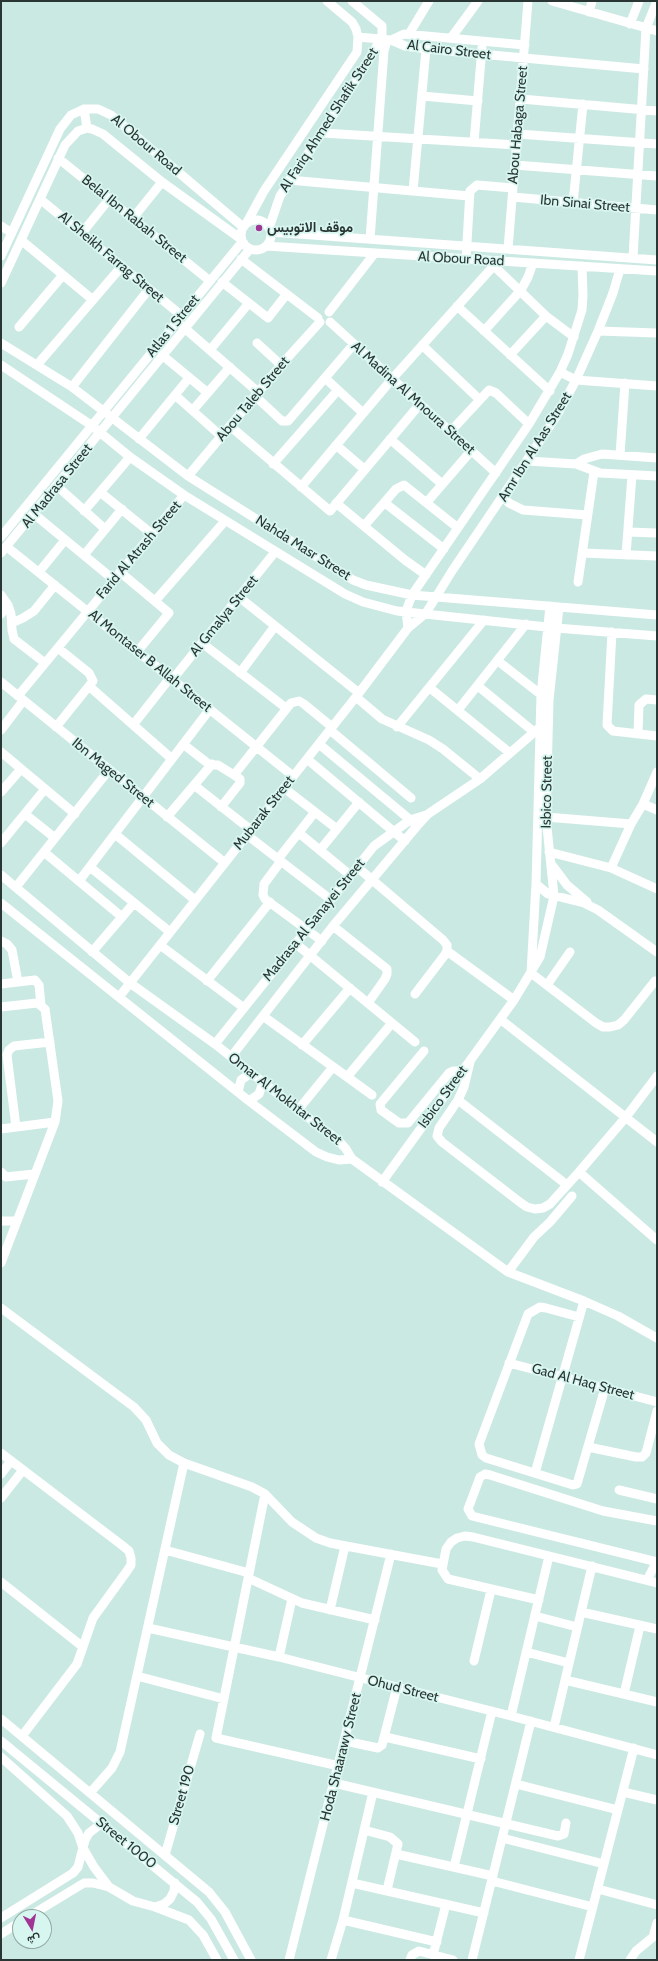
<!DOCTYPE html>
<html>
<head>
<meta charset="utf-8">
<style>
  body { margin:0 }
  #map { position:relative; width:658px; height:1961px; overflow:hidden; background:#cbe9e3; font-family:Cabin,Vazirmatn,sans-serif }
  canvas { display:block }
  .frame { position:absolute; inset:0; border:2px solid #2a3633; pointer-events:none }
  .north { position:absolute; left:12px; top:1909px; width:40px; height:40px; box-sizing:border-box; background:#d8f6f0; border:1px solid #92a9a4; border-radius:50%; rotate:170deg; font-size:11px; font-weight:700; line-height:16px; text-align:center; color:#2a3633 }
  .north::after { content:''; display:block; margin:auto; width:14px; height:18px; background:#a03596; clip-path:polygon(50% 0,100% 100%,50% 72%,0 100%) }
</style>
</head>
<body>
<div id="map">
<canvas width="658" height="1961"></canvas>
<div class="frame"></div>
<div class="north">ش</div>
</div>
<script>
const ctx = document.querySelector('canvas').getContext('2d');
ctx.lineJoin = 'round';
function poly(rows) {
  const path = new Path2D();
  for (const r of rows) {
    if (r.length === 3) {
      path.moveTo(r[0] + r[2], r[1]);
      path.arc(r[0], r[1], r[2], 0, 2 * Math.PI);
      continue;
    }
    path.moveTo(r[0], r[1]);
    for (let i = 2; i < r.length; i += 2) path.lineTo(r[i], r[i + 1]);
  }
  return path;
}
function trace(path, color, width, dash) {
  ctx.strokeStyle = color;
  ctx.lineWidth = width;
  ctx.lineCap = dash ? 'butt' : 'round';
  ctx.setLineDash(dash || []);
  ctx.stroke(path);
}
function write(font, color, halo, rows, align = 'center') {
  ctx.font = font + ' Cabin,Vazirmatn,sans-serif';
  ctx.lineWidth = 3.5;
  ctx.setLineDash([]);
  ctx.textBaseline = 'middle';
  ctx.strokeStyle = halo;
  ctx.fillStyle = color;
  for (const [text, x, y, turn = 0] of rows) {
    ctx.save();
    ctx.translate(x, y);
    ctx.rotate((+turn || 0) * Math.PI / 180);
    ctx.textAlign = isNaN(turn) ? turn : align;
    if (halo) ctx.strokeText(text, 0, 0);
    ctx.fillText(text, 0, 0);
    ctx.restore();
  }
}
trace(poly([
  [552,1,657,31],
  [589,12,592,1],
  [630,24,639,1],
  [409,34,429,1],
  [358,37,391,40,405,46,426,49,644,69],
  [451,38,478,1],
  [391,40,404,34,525,45],
  [422,96,478,101],
  [521,99,657,111],
  [84,109,87,128],
  [323,133,517,145],
  [518,134,657,144],
  [474,142,482,48],
  [58,158,210,281],
  [515,165,657,176],
  [289,180,469,196],
  [413,191,426,49],
  [513,197,657,210],
  [40,199,182,316],
  [573,203,583,104],
  [133,218,162,182],
  [256,235,15],
  [246,224,264,191,357,52,358,37,356,29,352,22,327,1],
  [1,226,12,233],
  [269,228,280,196,353,85,382,37,382,26,352,1],
  [271,232,657,260],
  [82,233,110,198],
  [370,239,384,51,387,40],
  [21,240,93,300],
  [266,246,657,271],
  [508,249,528,1],
  [1,256,60,129,71,115,84,109,98,109,111,115,243,227],
  [633,258,646,28,657,1],
  [241,259,318,318],
  [466,259,470,191,477,185,513,188],
  [494,266,546,316,574,337],
  [222,282,268,318,286,295],
  [1,283,65,145,78,131,87,128,92,129,103,134,162,182,241,239],
  [457,306,550,391],
  [329,312,374,254],
  [330,322,496,473],
  [181,325,258,392],
  [19,327,63,275],
  [484,331,521,290,528,277,533,263],
  [598,331,657,333],
  [1,343,72,387,188,476,353,580,366,585,412,595,657,615],
  [257,343,281,365],
  [422,345,479,399],
  [210,350,249,303],
  [162,355,208,393],
  [510,355,546,316],
  [1,365,91,425,130,457,184,495,345,594,363,602,397,611,556,628,657,636],
  [37,365,122,266],
  [560,372,576,380,657,386],
  [325,378,363,413],
  [72,387,149,289],
  [175,395,221,436],
  [255,396,282,421,288,421,354,344],
  [193,410,230,367],
  [230,426,330,511,420,404],
  [450,432,489,390,496,393,529,424],
  [139,439,189,378],
  [390,439,442,484],
  [336,445,364,469],
  [620,455,625,383],
  [528,461,576,464,600,473,657,476],
  [273,464,338,390],
  [576,464,584,459,602,454,657,458],
  [188,476,281,365,320,322],
  [57,486,105,529],
  [301,487,392,379,498,261],
  [100,492,152,534],
  [503,497,509,503,523,510,587,515],
  [427,502,471,451],
  [336,503,405,560,426,575],
  [385,503,444,549],
  [84,511,130,457],
  [34,514,114,580],
  [364,526,396,489,404,485,458,528],
  [628,532,657,533],
  [1,537,242,242],
  [7,547,293,776],
  [1,553,250,249],
  [582,553,657,556],
  [84,555,122,509],
  [626,555,632,475],
  [39,572,65,540],
  [120,572,169,613,137,652],
  [578,582,594,472],
  [1,595,8,605,11,614,12,630,14,639,45,663],
  [239,597,359,693],
  [155,601,225,521],
  [1,614,8,605],
  [12,623,23,618,34,611,55,585],
  [408,628,406,611,412,595,529,424,560,372,568,354,582,310,583,295,582,266],
  [612,632,607,725,613,731,657,736],
  [202,643,286,708],
  [498,661,544,697],
  [240,673,275,626],
  [172,680,275,552],
  [1,682,225,863],
  [478,686,534,732],
  [90,687,172,759],
  [430,688,510,753],
  [18,696,184,495],
  [356,697,382,719,429,740,443,749,480,779],
  [458,710,526,624],
  [133,725,170,678],
  [56,727,93,681,89,673,58,648],
  [397,727,484,620],
  [1,730,23,701],
  [330,730,411,798],
  [638,733,639,705,646,699,657,700],
  [183,744,210,765,218,765,234,775,291,703,299,701,304,704,332,727],
  [319,744,414,823],
  [1,752,75,814],
  [307,759,405,841],
  [194,785,251,830],
  [284,788,337,829],
  [1,792,21,769],
  [643,804,657,810],
  [221,807,240,783,240,779,234,775],
  [25,814,55,838],
  [167,817,212,764],
  [546,817,631,824],
  [299,833,350,875],
  [115,834,195,900],
  [247,835,330,899],
  [1,843,45,789],
  [320,850,359,802],
  [44,852,122,917],
  [549,852,611,868,657,889],
  [278,859,315,812],
  [281,861,264,884,263,895,265,899,322,941],
  [552,865,567,885,587,902],
  [90,867,170,932],
  [357,867,443,940,447,945,447,951,444,956,415,994],
  [611,868,631,824,643,804,657,772],
  [1,875,130,983,215,1044,298,1110,338,1140,346,1149,352,1159,508,1272,584,1301,618,1316,657,1338],
  [79,881,210,709],
  [536,884,548,894,584,903,598,910,657,952],
  [16,887,109,770],
  [1,903,249,1101,316,1152,327,1157,339,1160,352,1159],
  [333,926,387,969,387,974,385,979,368,1003],
  [1,941,7,944,12,950,18,982],
  [295,943,415,1042],
  [160,945,244,1008],
  [447,951,514,1000],
  [92,952,134,903],
  [531,973,536,884,541,695,550,606],
  [531,973,596,1023,603,1027,610,1027,618,1025,624,1020,655,981],
  [207,981,270,902],
  [1,984,35,980,39,985,41,1005],
  [547,985,570,952],
  [119,997,359,693,408,628,426,613,452,571,556,417,576,380,598,331,613,293,620,269],
  [1,1007,37,1003,45,1009,58,1101,55,1122,1,1263],
  [263,1016,372,1095],
  [500,1019,657,1142],
  [215,1044,374,846,410,820,426,815],
  [302,1045,350,988],
  [424,1051,380,1104,381,1110,399,1123,408,1123,449,1073,453,1071,462,1071],
  [231,1057,333,926,417,826,428,814,480,779,539,728],
  [470,1062,464,1087,458,1100,439,1128,437,1136,442,1142,521,1203,527,1207,535,1209,543,1208,550,1204,579,1172,626,1117,657,1076],
  [347,1077,392,1023],
  [238,1092,241,1080,251,1073],
  [458,1100,567,1185],
  [249,1101,259,1094,263,1082],
  [298,1110,333,1067],
  [16,1127,7,1055,9,1050,14,1046,50,1042],
  [1,1129,55,1122],
  [1,1172,6,1177,34,1174],
  [579,1172,657,1240],
  [382,1182,514,1000,540,957,554,896,546,817,549,700,559,607],
  [1,1221,16,1221],
  [508,1272,534,1237,550,1222,572,1196],
  [1,1308,134,1407,146,1420,157,1443,169,1455,184,1463,252,1487,265,1494,292,1522,316,1538,330,1543,442,1564],
  [579,1317,546,1308,540,1307,528,1314,479,1444,482,1455,486,1458,573,1485,577,1484,605,1388],
  [509,1363,657,1402],
  [588,1447,636,1457,642,1457,646,1453,657,1411],
  [1,1453,123,1546,129,1551,131,1558,131,1565,127,1571,93,1618,77,1664,22,1736],
  [535,1473,584,1301],
  [1,1474,11,1461],
  [619,1490,657,1499],
  [265,1494,216,1738,339,1766],
  [1,1498,23,1470],
  [165,1550,249,1573],
  [657,1562,476,1517,472,1516,468,1509,480,1477,485,1474,490,1475,603,1511,657,1521],
  [248,1578,302,1603,375,1620],
  [647,1580,657,1561],
  [1,1582,83,1647],
  [539,1600,448,1579,442,1570,446,1549,451,1542,457,1538,465,1536,473,1537,657,1583],
  [330,1610,345,1546],
  [581,1612,657,1629],
  [535,1616,577,1627],
  [148,1628,279,1657,511,1716,657,1755],
  [526,1652,569,1663],
  [279,1657,292,1599],
  [474,1661,491,1590],
  [137,1676,224,1699],
  [565,1680,657,1702],
  [624,1694,640,1626],
  [511,1716,549,1556],
  [1,1719,209,1892,225,1912,251,1960],
  [554,1727,592,1566],
  [385,1737,481,1759],
  [1,1741,197,1902,211,1919,234,1960],
  [345,1741,378,1748,382,1745,397,1687],
  [1,1757,67,1816,78,1833,83,1848,94,1867,109,1887,133,1901,155,1907,189,1920,203,1935,217,1960],
  [334,1783,558,1836,564,1834,566,1823],
  [516,1784,618,1810],
  [623,1792,657,1800],
  [90,1793,112,1768,120,1752,184,1463],
  [364,1830,390,1837,398,1844,387,1890],
  [502,1838,604,1864],
  [396,1854,493,1876],
  [165,1855,200,1734],
  [454,1867,492,1711],
  [492,1881,593,1907],
  [352,1883,484,1913],
  [598,1889,657,1905],
  [155,1907,164,1904,170,1899,174,1891,175,1883],
  [28,1917,84,1883,93,1883,109,1887],
  [1,1918,73,1873,78,1867,85,1840,89,1833,102,1823],
  [343,1920,437,1942],
  [1,1934,20,1922],
  [433,1955,446,1904],
  [289,1960,391,1554],
  [331,1960,343,1920,373,1792],
  [410,1960,412,1955,419,1951,453,1960],
  [472,1960,531,1721],
  [579,1960,634,1748],
  [630,1960,636,1951,653,1937,657,1923]
]), '#fff', 9);
for (const [x, y, r, color] of [
  [259,228,4,"#a03596"]
]) {
  const dot = new Path2D();
  dot.arc(x, y, r, 0, 2 * Math.PI);
  ctx.fillStyle = color;
  ctx.fill(dot);
  trace(dot, '#d8f6f0', 1.5);
}
write('14px', '#2a3633', '#d8f6f0', [
  ["Al Cairo Street",449,50,7],
  ["Al Fariq Ahmed Shafik Street",329,120,-57],
  ["Abou Habaga Street",518,125,-85],
  ["Al Obour Road",146,145,40],
  ["Ibn Sinai Street",585,204,5],
  ["Belal Ibn Rabah Street",134,219,39],
  ["Al Sheikh Farrag Street",111,257,40],
  ["Al Obour Road",461,259,3],
  ["Atlas 1 Street",173,326,-51],
  ["Al Madina Al Mnoura Street",413,398,42],
  ["Abou Taleb Street",253,399,-50],
  ["Amr Ibn Al Aas Street",535,447,-58],
  ["Al Madrasa Street",57,486,-51],
  ["Nahda Masr Street",303,548,32],
  ["Farid Al Atrash Street",139,550,-50],
  ["Al Gmalya Street",224,616,-51],
  ["Al Montaser B Allah Street",150,661,39],
  ["Ibn Maged Street",113,773,39],
  ["Isbico Street",547,792,-89],
  ["Mubarak Street",264,813,-52],
  ["Madrasa Al Sanayei Street",314,920,-51],
  ["Isbico Street",443,1097,-54],
  ["Omar Al Mokhtar Street",285,1099,38],
  ["Gad Al Haq Street",583,1382,15],
  ["Ohud Street",403,1689,14],
  ["Hoda Shaarawy Street",341,1757,-76],
  ["Street 190",182,1795,-74],
  ["Street 1000",126,1843,39]
]);
write('bold 14px', '#2a3633', '#d8f6f0', [
  ["موقف الاتوبيس",267,228]
], 'left');
</script>
</body>
</html>
